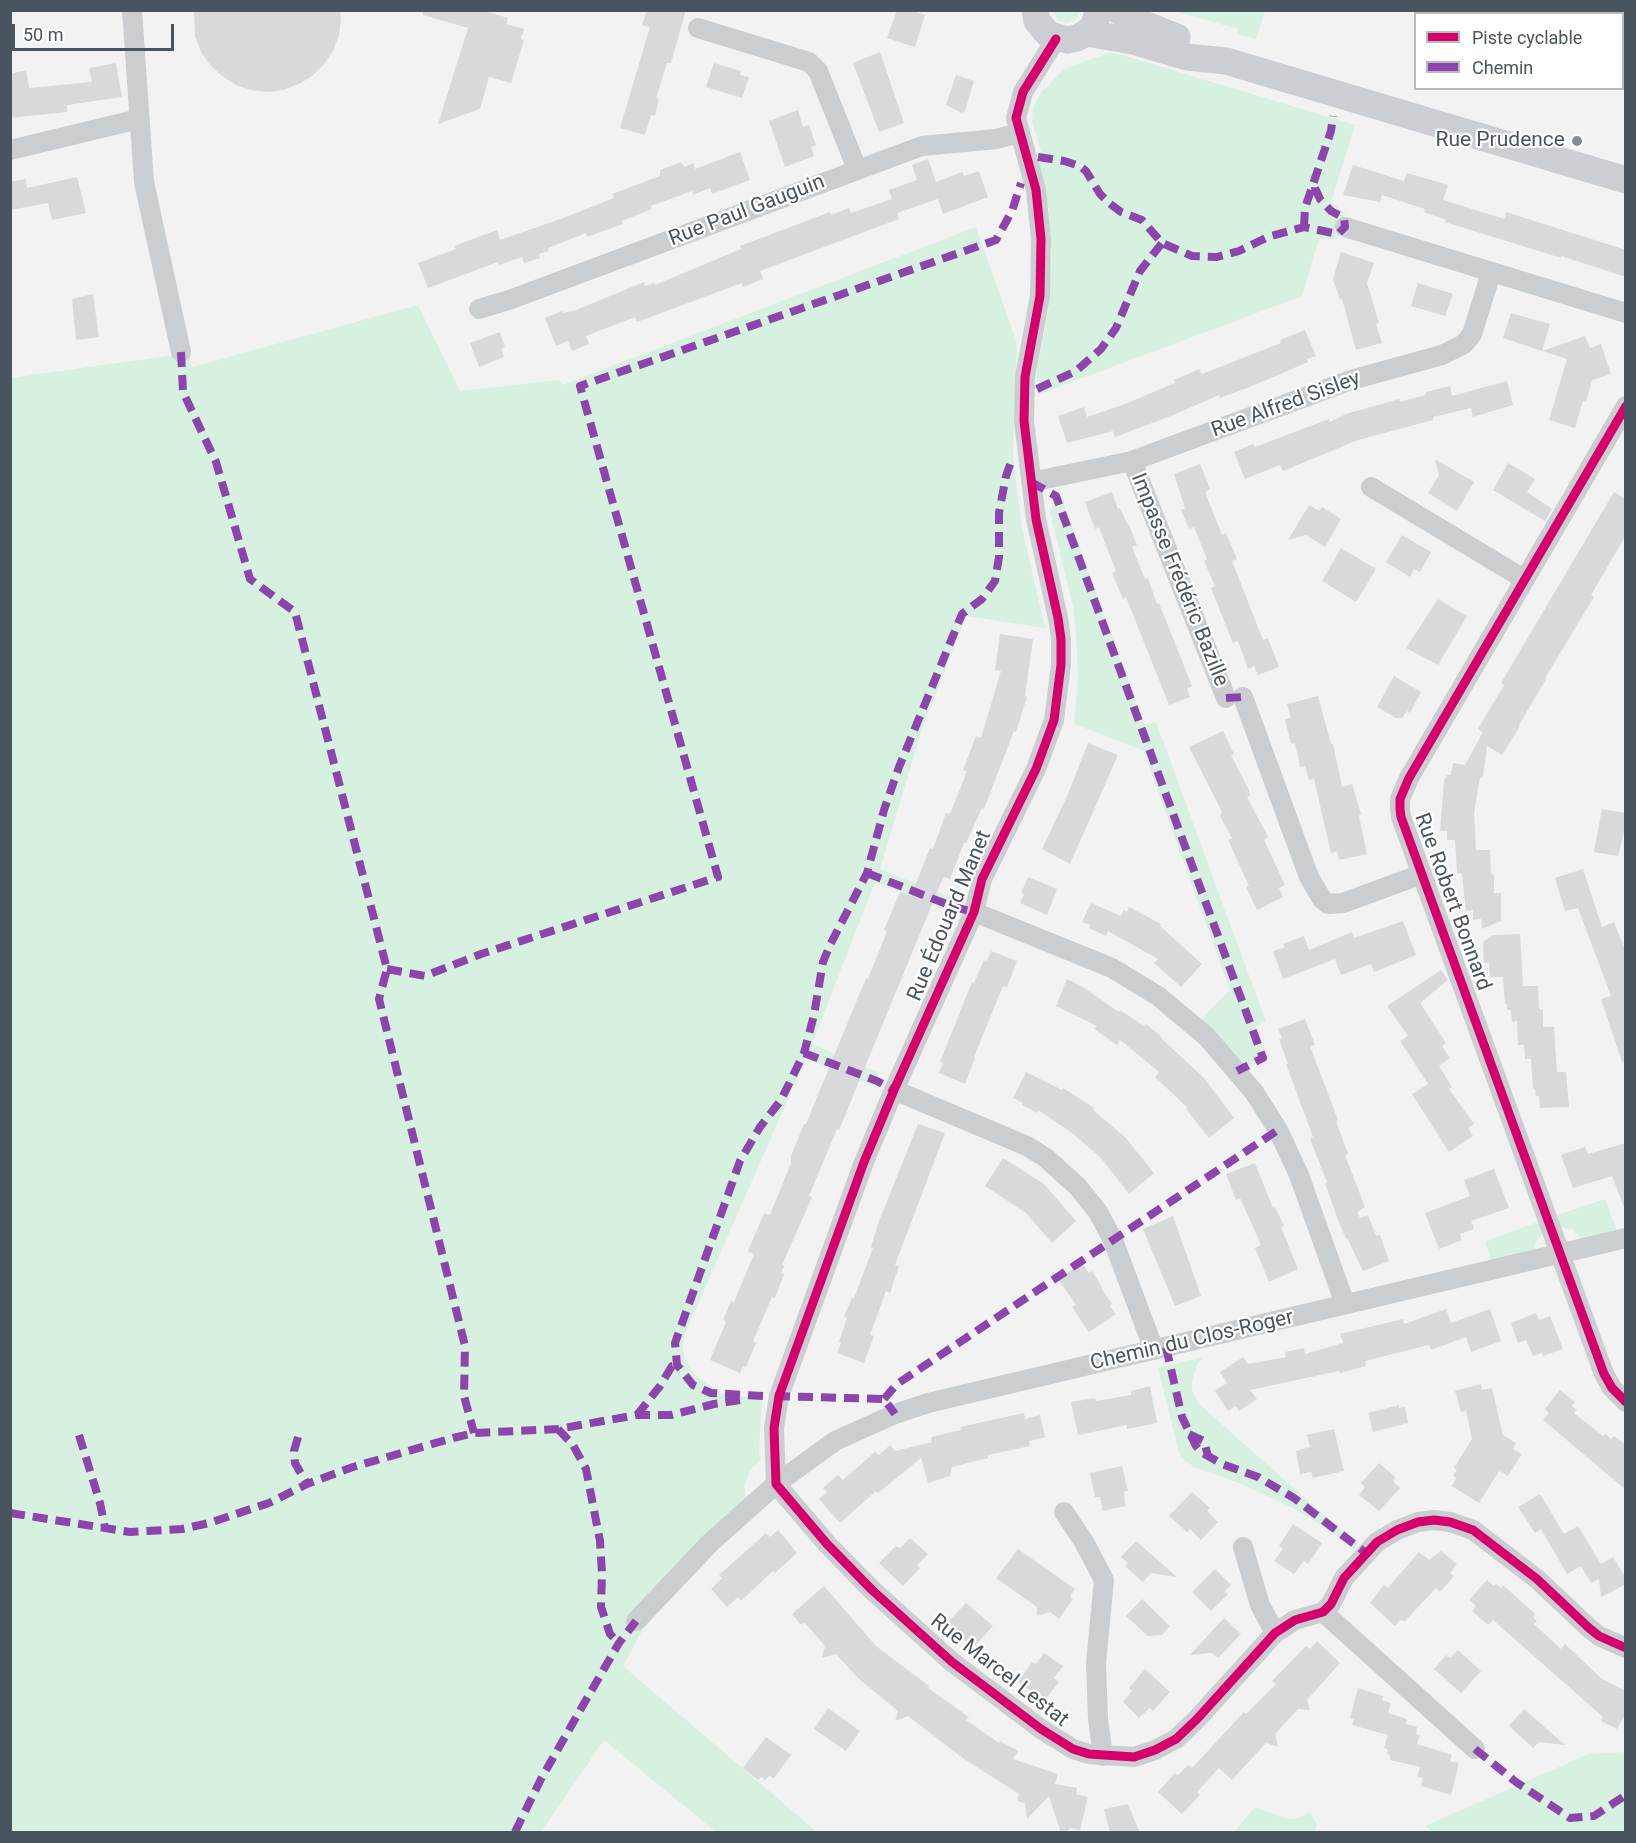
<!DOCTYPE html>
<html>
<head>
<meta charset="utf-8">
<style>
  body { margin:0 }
  #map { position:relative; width:1636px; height:1843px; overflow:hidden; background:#f2f2f2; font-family:Roboto,sans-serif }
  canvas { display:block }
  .frame { position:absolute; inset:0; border:12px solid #48555f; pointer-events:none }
  .legend { position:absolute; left:1414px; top:12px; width:210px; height:78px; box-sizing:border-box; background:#fff; border:2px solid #b6bbbf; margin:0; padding:8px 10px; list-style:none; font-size:18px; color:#48555f }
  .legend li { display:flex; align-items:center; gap:12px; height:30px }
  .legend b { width:30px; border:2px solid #b6bbbf }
  .scale { position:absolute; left:12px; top:24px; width:162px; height:27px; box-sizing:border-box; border:3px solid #48555f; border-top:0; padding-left:8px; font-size:18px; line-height:21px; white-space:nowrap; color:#48555f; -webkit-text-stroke:4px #fff; paint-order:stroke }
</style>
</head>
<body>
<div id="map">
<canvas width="1636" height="1843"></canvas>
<div class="frame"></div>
<ul class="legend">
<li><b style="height:8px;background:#d6006c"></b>Piste cyclable</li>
<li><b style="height:8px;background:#8e44ad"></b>Chemin</li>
</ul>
<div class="scale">50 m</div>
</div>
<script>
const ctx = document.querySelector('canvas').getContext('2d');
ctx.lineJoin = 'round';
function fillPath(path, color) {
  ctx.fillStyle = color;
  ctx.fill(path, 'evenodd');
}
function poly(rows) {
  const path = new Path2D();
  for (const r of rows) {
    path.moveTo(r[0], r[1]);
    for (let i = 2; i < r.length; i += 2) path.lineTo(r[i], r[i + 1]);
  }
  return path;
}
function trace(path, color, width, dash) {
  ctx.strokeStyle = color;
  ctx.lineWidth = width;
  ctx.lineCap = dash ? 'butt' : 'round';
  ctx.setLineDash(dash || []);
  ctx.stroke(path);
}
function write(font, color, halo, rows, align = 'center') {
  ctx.font = font + ' Roboto,sans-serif';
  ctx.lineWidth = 4.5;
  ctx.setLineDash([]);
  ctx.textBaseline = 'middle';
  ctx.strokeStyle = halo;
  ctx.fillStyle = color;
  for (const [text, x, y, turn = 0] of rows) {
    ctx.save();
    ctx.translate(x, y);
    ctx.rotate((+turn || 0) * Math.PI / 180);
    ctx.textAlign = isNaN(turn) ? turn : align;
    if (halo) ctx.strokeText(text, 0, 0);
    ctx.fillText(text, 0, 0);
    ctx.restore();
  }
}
fillPath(poly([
  [1052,11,1052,10,1081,11,1076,19,1067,23,1058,20],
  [1174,11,1265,11,1256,39,1237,34,1238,29],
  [1109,53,1122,55,1355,125,1331,202,1345,213,1337,239,1319,239,1302,296,1037,395,1037,369,1048,312,1052,257,1049,212,1039,163,1044,161,1032,122,1033,107,1043,89,1044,90,1061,72,1069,67],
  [976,227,1017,343,1013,457,1022,528,1045,628,966,616,922,729,880,869,955,899,949,911,875,882,812,1044,879,1073,874,1086,806,1058,684,1336,683,1351,686,1362,696,1376,720,1392,717,1393,762,1399,759,1454,761,1460,750,1470,744,1486,746,1499,640,1607,642,1631,623,1666,817,1832,716,1832,604,1740,541,1832,11,1832,10,378,189,353,192,367,418,305,460,391,560,380,562,385],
  [1058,489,1145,726,1156,722,1266,1022,1255,1026,1267,1058,1245,1067,1201,1019,1230,990,1143,750,1074,724,1078,676,1076,631,1073,606,1050,512],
  [1605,1199,1617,1231,1582,1239,1573,1230,1560,1227,1557,1215],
  [1535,1223,1541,1225,1543,1233,1536,1242,1534,1251,1491,1260,1485,1242],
  [1204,1357,1197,1364,1192,1381,1192,1390,1199,1404,1358,1545,1354,1549,1320,1524,1291,1507,1242,1484,1194,1467,1180,1457,1158,1368],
  [1625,1752,1625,1832,1432,1832,1425,1826,1591,1753,1593,1754],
  [1255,1807,1284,1818,1296,1819,1310,1812,1317,1825,1314,1832,1234,1832]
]), '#d6f1df');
fillPath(poly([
  [194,10,340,10,341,19,339,35,333,51,324,64,312,76,299,84,283,90,267,92,251,90,236,85,222,76,210,65,201,52,195,36],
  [423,10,482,10,508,18,506,24,524,29,521,39,524,40,511,83,489,77,480,109,438,124,468,28,423,15],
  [647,10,686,10,671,63,667,63,656,98,659,99,655,116,651,115,645,135,620,128,650,27,642,25],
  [897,10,911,10,925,15,915,47,887,38],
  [880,52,904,123,879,132,853,63],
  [116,63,122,97,67,105,67,112,10,118,10,74,26,70,29,88,92,82,89,68],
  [714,63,741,71,740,75,749,77,742,98,706,87],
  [956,75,974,81,965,111,962,113,946,105],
  [798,110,803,127,809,125,816,145,811,147,814,156,785,167,769,121],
  [740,152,750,180,712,194,710,188,693,195,692,191,651,206,652,209,622,221,623,224,587,237,586,233,548,248,549,251,539,254,540,258,524,263,522,257,499,265,498,262,428,288,418,263,456,249,454,246,497,230,500,240,566,217,614,198,612,194,660,176,660,170,681,162,684,167,693,163,695,169],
  [928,159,936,182,962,172,964,176,979,171,988,197,943,214,938,199,897,213,897,211,899,219,760,271,763,279,743,287,742,283,637,322,635,317,586,336,589,344,572,351,568,341,556,346,545,318,562,311,563,313,576,310,644,282,645,286,654,283,655,285,741,249,740,246,830,212,831,215,849,208,851,213,892,199,889,190,917,180,912,165],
  [1353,165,1404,181,1407,173,1448,185,1443,200,1505,219,1506,212,1626,250,1626,277,1561,256,1561,258,1445,222,1446,220,1424,212,1425,209,1382,195,1380,202,1343,195],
  [77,177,86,213,52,220,48,203,10,210,10,182,26,179,27,188],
  [1341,252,1374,263,1367,283,1379,323,1376,324,1382,343,1356,350,1342,299,1340,300,1333,279],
  [1418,283,1453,294,1445,316,1411,306],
  [93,294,99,337,76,340,72,299],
  [1511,313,1550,324,1542,351,1503,338],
  [1305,330,1316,356,1307,359,1308,362,1257,384,1220,398,1219,395,1171,416,1115,437,1113,431,1067,443,1058,416,1084,407,1087,417,1125,404,1175,383,1174,380,1199,369,1202,374,1281,343,1280,340],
  [500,332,505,347,501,349,504,357,479,367,470,343],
  [1585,336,1590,348,1601,344,1611,374,1592,380,1586,402,1583,401,1575,428,1549,420,1567,359,1542,351],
  [1507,381,1513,405,1473,417,1471,408,1433,417,1433,420,1358,440,1283,471,1280,465,1245,479,1234,452,1253,444,1255,447,1329,419,1330,422,1346,414,1399,399,1400,402,1425,395,1426,392,1450,386,1452,396],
  [1435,459,1474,482,1457,511,1428,493,1439,475],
  [1508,463,1535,479,1527,492,1552,509,1545,521,1493,490],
  [1200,464,1210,489,1205,492,1222,535,1226,533,1237,559,1232,561,1263,640,1268,638,1279,667,1258,675,1254,666,1248,669,1238,641,1233,643,1211,588,1215,586,1204,561,1207,559,1194,527,1189,529,1181,510,1185,508,1174,474],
  [1112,492,1118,509,1120,508,1128,525,1129,525,1137,545,1132,547,1145,579,1148,578,1157,604,1159,603,1192,686,1187,689,1190,697,1169,705,1126,597,1123,599,1112,573,1116,571,1099,527,1095,529,1085,502],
  [1614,492,1626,499,1626,535,1591,595,1594,597,1545,678,1546,679,1519,725,1520,726,1502,755,1487,746,1483,777,1480,778,1474,813,1476,850,1490,850,1491,874,1494,876,1494,893,1501,893,1501,921,1482,929,1481,919,1473,920,1473,910,1466,911,1462,874,1457,873,1455,840,1447,840,1447,831,1440,831,1444,781,1447,775,1451,775,1453,763,1465,765,1483,732,1478,729,1504,685,1501,683],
  [1309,505,1319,511,1322,507,1341,519,1325,547,1306,535,1288,540],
  [1402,535,1431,552,1420,572,1414,569,1410,577,1386,562],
  [1341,548,1376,569,1356,602,1322,581],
  [1438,599,1467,616,1438,665,1406,648],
  [1000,634,1033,639,1025,696,1027,697,1016,732,1014,731,984,809,982,808,966,843,964,843,950,879,944,877,940,885,839,1130,837,1129,809,1196,812,1197,782,1265,784,1266,781,1273,784,1274,775,1298,772,1297,753,1341,756,1343,746,1367,743,1366,740,1373,710,1360,726,1322,723,1320,731,1301,734,1302,754,1254,748,1251,764,1213,770,1215,791,1163,791,1156,804,1124,806,1124,866,978,868,979,887,931,884,930,900,892,911,896,930,848,933,849,946,813,950,814,967,771,963,770,976,736,981,738,1001,671,995,670],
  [1394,676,1421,692,1410,713,1407,711,1402,718,1396,718,1377,707],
  [1318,696,1331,744,1333,744,1342,787,1352,784,1361,814,1359,816,1367,854,1339,860,1337,851,1331,853,1314,779,1309,780,1305,766,1300,767,1295,743,1291,744,1285,719,1291,718,1287,704],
  [1223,731,1234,754,1231,755,1249,790,1250,796,1247,797,1268,837,1264,840,1285,885,1279,888,1283,897,1257,910,1246,887,1249,886,1228,840,1232,838,1220,816,1222,812,1189,747],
  [1088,743,1118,755,1070,864,1042,849,1068,794],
  [1602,809,1626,813,1626,824,1618,856,1594,852],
  [1583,869,1602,927,1614,922,1626,952,1626,1061,1622,1062,1601,999,1611,996,1578,908,1565,911,1555,878],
  [1028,877,1057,889,1047,915,1020,903,1024,894,1021,893],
  [1091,903,1121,916,1124,910,1127,912,1129,907,1161,924,1160,926,1202,964,1181,987,1154,963,1158,959,1108,931,1106,936,1089,928,1090,925,1082,922],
  [1403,921,1416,955,1374,972,1371,964,1341,975,1335,959,1283,979,1273,951,1285,947,1283,944,1304,936,1309,950,1352,932,1354,938],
  [1520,934,1523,986,1538,986,1539,1009,1543,1010,1543,1027,1554,1027,1557,1072,1566,1072,1569,1107,1540,1108,1539,1096,1536,1096,1535,1089,1533,1089,1531,1059,1525,1059,1524,1045,1518,1045,1517,1021,1512,1022,1511,1010,1507,1010,1507,1004,1505,1004,1503,977,1490,977,1489,963,1484,963,1483,942,1493,935],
  [991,951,1017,961,1007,987,1003,986,974,1057,975,1058,965,1084,939,1073,943,1063,940,1062,972,982,974,983,984,960,987,961],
  [1441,970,1448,980,1420,1003,1446,1043,1442,1046,1450,1058,1439,1066,1452,1087,1449,1089,1474,1124,1468,1128,1473,1136,1449,1152,1412,1094,1428,1084,1400,1041,1408,1036,1387,1006],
  [1067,979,1083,987,1119,1012,1120,1010,1144,1026,1146,1024,1162,1037,1161,1038,1204,1078,1234,1118,1209,1138,1186,1109,1188,1108,1155,1077,1159,1072,1120,1040,1117,1045,1094,1029,1097,1026,1056,1006],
  [1305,1019,1315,1045,1310,1046,1338,1120,1336,1121,1348,1154,1345,1155,1365,1207,1357,1212,1360,1218,1368,1215,1376,1236,1380,1235,1389,1261,1363,1271,1347,1238,1346,1239,1338,1220,1325,1183,1327,1182,1310,1139,1313,1137,1286,1064,1288,1064,1279,1039,1282,1038,1278,1029],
  [1026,1072,1062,1090,1063,1088,1094,1108,1093,1110,1125,1137,1154,1173,1129,1194,1101,1158,1072,1133,1038,1110,1037,1113,1022,1105,1023,1103,1013,1098],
  [918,1124,945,1133,895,1265,899,1266,890,1293,886,1291,870,1335,874,1336,864,1363,837,1353,841,1343,839,1342,847,1318,844,1317,852,1298,854,1298,873,1248,871,1247,879,1221],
  [1626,1143,1626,1206,1624,1207,1612,1176,1573,1188,1561,1155,1585,1147,1588,1154],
  [1003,1158,1044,1184,1076,1221,1052,1243,1026,1213,985,1186],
  [1255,1163,1273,1208,1275,1207,1284,1226,1281,1227,1298,1269,1269,1282,1255,1248,1261,1245,1240,1198,1236,1200,1226,1174],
  [1494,1169,1509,1208,1471,1221,1474,1229,1460,1234,1462,1240,1439,1249,1425,1213,1470,1196,1464,1180],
  [1173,1216,1201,1296,1175,1306,1143,1229],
  [1082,1263,1089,1273,1092,1271,1102,1287,1101,1288,1112,1304,1110,1306,1116,1314,1089,1332,1072,1307,1076,1305,1058,1279],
  [1446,1309,1451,1323,1490,1309,1501,1341,1471,1352,1466,1337,1431,1350,1429,1345,1365,1361,1366,1366,1340,1373,1339,1371,1250,1390,1257,1399,1239,1411,1236,1406,1228,1411,1215,1391,1227,1383,1220,1372,1243,1357,1248,1364,1286,1357,1285,1352,1304,1348,1305,1354,1343,1343,1340,1334,1403,1319,1404,1324],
  [1536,1313,1539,1320,1550,1316,1563,1349,1543,1356,1542,1353,1533,1356,1526,1340,1518,1343,1511,1323],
  [1481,1384,1482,1390,1492,1388,1503,1435,1516,1443,1513,1449,1522,1454,1508,1476,1499,1471,1479,1503,1452,1486,1456,1478,1453,1476,1457,1470,1454,1468,1472,1439,1466,1411,1461,1412,1455,1391],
  [1150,1386,1157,1423,1127,1429,1127,1425,1078,1435,1071,1402,1095,1398,1096,1401,1131,1395,1131,1391],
  [1560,1390,1575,1402,1572,1406,1577,1410,1574,1413,1603,1436,1606,1434,1611,1439,1614,1436,1626,1445,1626,1490,1543,1420,1549,1413,1545,1409],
  [1399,1405,1399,1408,1405,1407,1408,1423,1373,1432,1368,1413],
  [1024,1413,1025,1419,1040,1415,1045,1437,1029,1441,1030,1446,988,1455,988,1458,952,1467,950,1476,928,1483,921,1458,878,1493,876,1491,840,1523,819,1499,827,1492,823,1488,838,1475,843,1480,875,1452,879,1455,890,1445,895,1451,932,1442,931,1437,961,1430,960,1427],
  [1334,1429,1344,1471,1313,1478,1311,1472,1300,1474,1296,1451,1310,1447,1307,1435],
  [1379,1463,1396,1478,1393,1481,1400,1488,1379,1511,1359,1495,1365,1487,1361,1483],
  [1122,1466,1128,1491,1124,1492,1125,1506,1103,1511,1100,1497,1095,1497,1090,1473],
  [1192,1492,1210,1508,1207,1511,1218,1522,1201,1540,1190,1529,1187,1532,1169,1516],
  [1540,1494,1564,1534,1578,1526,1601,1564,1613,1557,1626,1578,1626,1584,1601,1597,1599,1579,1591,1583,1581,1566,1567,1574,1541,1529,1535,1533,1518,1507],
  [1293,1524,1322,1543,1308,1564,1304,1561,1294,1574,1274,1561,1283,1549,1279,1546],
  [778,1530,797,1553,775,1573,773,1571,741,1601,738,1597,727,1607,711,1589,722,1578,719,1575,766,1533,770,1537],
  [910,1538,928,1554,917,1565,920,1568,903,1586,879,1563,896,1546,900,1548],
  [1136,1541,1177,1577,1151,1573,1143,1582,1125,1566,1128,1563,1121,1557],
  [1018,1549,1075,1589,1070,1596,1073,1599,1059,1619,1050,1612,1037,1616,1037,1607,996,1578],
  [1441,1551,1457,1564,1450,1573,1454,1576,1440,1592,1436,1588,1405,1621,1400,1620,1395,1626,1370,1603,1384,1585,1388,1588,1419,1552,1429,1560],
  [1215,1569,1231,1585,1225,1591,1228,1594,1211,1611,1192,1592],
  [1487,1580,1494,1586,1496,1584,1501,1588,1503,1585,1535,1614,1533,1617,1537,1621,1534,1624,1561,1649,1565,1644,1602,1679,1626,1691,1626,1713,1617,1729,1601,1721,1603,1717,1493,1620,1488,1625,1472,1611,1476,1606,1469,1600],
  [824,1586,876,1646,929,1686,928,1688,969,1717,966,1720,999,1743,1000,1741,1018,1751,1013,1759,1058,1774,1055,1784,1077,1788,1076,1794,1088,1797,1080,1830,1070,1828,1066,1833,1061,1833,1049,1796,1027,1819,1025,1803,1017,1801,1019,1794,964,1759,908,1716,895,1721,898,1711,859,1679,836,1654,822,1658,825,1646,805,1623,800,1624,792,1614],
  [1142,1599,1170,1626,1162,1635,1148,1636,1126,1616],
  [966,1603,993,1626,973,1648,946,1624],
  [1224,1618,1241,1634,1218,1658,1212,1653,1190,1655],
  [1317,1641,1340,1663,1307,1700,1310,1710,1298,1709,1275,1734,1278,1747,1266,1743,1232,1780,1219,1768,1197,1792,1200,1795,1182,1814,1158,1792,1175,1773,1178,1775,1188,1765,1192,1768,1244,1712,1246,1714,1276,1684,1272,1681,1306,1646,1310,1649],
  [1458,1650,1481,1671,1461,1693,1434,1669,1446,1655,1450,1658],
  [1044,1653,1063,1666,1054,1678,1059,1682,1044,1701,1018,1682,1032,1662,1036,1664],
  [1145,1669,1170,1692,1153,1711,1150,1708,1139,1718,1123,1702,1132,1691,1129,1688],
  [1358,1688,1383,1696,1382,1700,1391,1703,1388,1713,1407,1719,1406,1724,1417,1727,1416,1734,1420,1735,1417,1744,1452,1755,1450,1761,1459,1763,1451,1795,1421,1786,1423,1778,1417,1777,1420,1767,1390,1760,1390,1755,1387,1754,1388,1750,1384,1748,1388,1735,1352,1725,1354,1719,1350,1718],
  [828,1708,860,1731,846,1751,814,1729],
  [1524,1709,1565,1745,1539,1742,1533,1748,1509,1726],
  [766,1737,791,1755,774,1778,769,1776,765,1780,761,1777,758,1780,743,1768],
  [1128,1804,1140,1833,1110,1833,1104,1809]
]), '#d8d9da');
trace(poly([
  [132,10,144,182,181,352],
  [698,28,809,62,818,71,857,169],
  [10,150,139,119],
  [1345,227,1626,313],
  [479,309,509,300,922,146,996,139,1020,133],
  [1626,406,1409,778,1400,799,1400,809,1401,817,1604,1374,1612,1388,1626,1402],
  [1132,461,1226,698],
  [1031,482,1132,461,1351,380,1442,355,1464,344,1472,334,1491,273],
  [1371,487,1524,579],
  [1243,697,1309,877,1322,899,1328,904,1343,903,1422,874],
  [974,912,1112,968,1158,996,1207,1037,1254,1092,1278,1130,1299,1175,1345,1304],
  [894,1090,1027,1146,1046,1158,1078,1187,1098,1212,1113,1240,1154,1350],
  [776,1484,774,1428,779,1396,864,1162,894,1090,974,912,982,879,1036,769,1054,720,1061,665,1061,639,1058,618,1036,519,1024,421,1025,377,1040,296,1041,239,1036,190,1016,118,1023,92,1056,39],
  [776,1484,827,1544,872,1590,952,1662,1041,1729,1073,1749,1089,1754,1134,1757,1155,1750,1176,1739,1197,1719,1275,1633,1295,1620,1323,1612,1331,1604,1344,1578,1377,1542,1397,1530,1418,1522,1434,1520,1450,1522,1473,1530,1537,1579,1589,1628,1599,1636,1626,1648],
  [1064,1512,1084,1542,1104,1580,1096,1663,1098,1719,1103,1756],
  [1243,1547,1260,1605,1275,1633],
  [1323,1612,1475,1749],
  [636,1621,710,1543,776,1484,835,1441,895,1414,928,1403,1626,1238]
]), '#cbced0', 20);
trace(poly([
  [1035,10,1037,21,1048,34,1067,40,1077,38,1086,33,1093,27,1099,10],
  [1117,10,1131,19,1177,37],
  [1086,33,1133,41,1187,57,1226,61,1626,180]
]), '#cbced2', 27);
trace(poly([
  [1038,157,1064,161,1080,166,1086,171,1100,194,1109,203,1121,212,1142,220,1162,243,1192,256,1217,257,1239,251,1268,237,1304,227,1338,234,1345,227,1344,218,1331,211,1320,199,1315,188,1316,179],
  [1304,227,1305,208,1331,131,1333,116],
  [181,352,183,392,216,462,250,579,295,612,387,969,379,999,465,1346,464,1396,474,1433],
  [1037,389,1076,371,1101,349,1116,328,1140,271,1162,243],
  [1031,482,1056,496,1263,1058,1237,1071],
  [1226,698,1243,697],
  [867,873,954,907,974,912],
  [387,969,425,976,481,954,718,877,580,386,996,240,1012,211,1021,183],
  [804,1053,877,1081,894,1090],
  [1166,1347,1182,1417,1196,1446,1201,1452,1222,1464,1258,1477,1294,1498,1366,1553],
  [763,1396,711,1393,693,1385,677,1365,675,1343,740,1161,760,1127,781,1100,804,1053,814,1015,823,962,830,945,867,873,884,810,899,767,962,614,982,599,995,581,999,557,999,513,1006,476,1012,459],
  [775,1396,884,1399,895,1414],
  [884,1399,897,1384,1278,1130],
  [637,1415,660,1386,672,1366,677,1365],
  [558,1429,573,1445,586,1469,600,1541,602,1573,601,1607,610,1634,619,1643],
  [1189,1434,1204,1441,1208,1456],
  [79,1435,100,1503,105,1528],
  [298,1437,294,1451,295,1463,307,1484],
  [10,1513,130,1532,182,1529,209,1523,269,1503,307,1484,353,1467,453,1438,474,1433,558,1429,637,1415,671,1415,714,1404,740,1400],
  [1475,1749,1516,1782,1570,1818,1594,1816,1626,1795],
  [515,1832,541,1779,586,1700,619,1643,636,1621]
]), '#8e44ad', 8, [15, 8]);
trace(poly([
  [1056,39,1023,92,1016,118,1036,190,1041,239,1040,296,1025,377,1024,421,1036,519,1058,618,1061,639,1061,665,1054,720,1036,769,982,879,974,912,894,1090,864,1162,779,1396,774,1428,776,1484,827,1544,872,1590,952,1662,1041,1729,1073,1749,1089,1754,1134,1757,1155,1750,1176,1739,1197,1719,1275,1633,1295,1620,1323,1612,1331,1604,1344,1578,1377,1542,1397,1530,1418,1522,1434,1520,1450,1522,1473,1530,1537,1579,1589,1628,1599,1636,1626,1648],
  [1626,406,1409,778,1400,799,1400,809,1401,817,1604,1374,1612,1388,1626,1402]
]), '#d6006c', 9);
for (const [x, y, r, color] of [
  [1577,141,6,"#848c92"]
]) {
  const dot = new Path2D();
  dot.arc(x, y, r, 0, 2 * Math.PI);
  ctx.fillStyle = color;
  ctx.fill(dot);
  trace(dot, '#fff', 2);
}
write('21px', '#48555f', '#fff', [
  ["Rue Prudence",1565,141]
], 'right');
write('21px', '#48555f', '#fff', [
  ["Rue Paul Gauguin",747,211,-21],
  ["Rue Alfred Sisley",1286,405,-20],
  ["Impasse Frédéric Bazille",1179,580,68],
  ["Rue Robert Bonnard",1452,902,70],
  ["Rue Édouard Manet",950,916,-67],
  ["Chemin du Clos-Roger",1192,1341,-13],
  ["Rue Marcel Lestat",999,1671,38]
]);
</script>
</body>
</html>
